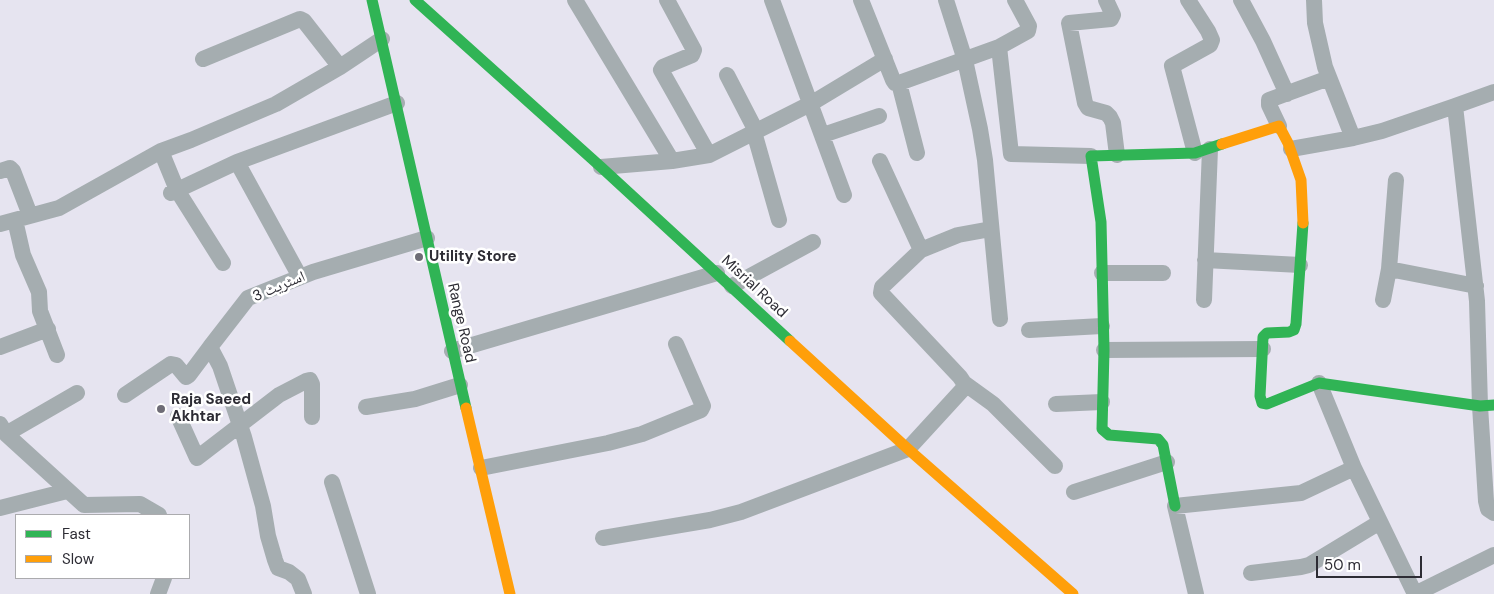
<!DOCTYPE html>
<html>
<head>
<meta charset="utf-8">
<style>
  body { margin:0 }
  #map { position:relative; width:1494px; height:594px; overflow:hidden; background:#e6e4f0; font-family:"DM Sans",sans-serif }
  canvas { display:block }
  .legend { position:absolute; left:15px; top:514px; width:175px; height:65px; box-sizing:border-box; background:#fff; border:1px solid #ababae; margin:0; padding:6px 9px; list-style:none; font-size:15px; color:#2d2c34 }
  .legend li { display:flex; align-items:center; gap:10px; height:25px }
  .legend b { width:25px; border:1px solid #ababae }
  .scale { position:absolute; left:1316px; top:556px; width:106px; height:22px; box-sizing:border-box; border:2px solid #2d2c34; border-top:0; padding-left:6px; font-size:15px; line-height:18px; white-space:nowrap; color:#2d2c34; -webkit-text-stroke:4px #fff; paint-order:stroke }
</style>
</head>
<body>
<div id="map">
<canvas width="1494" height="594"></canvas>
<ul class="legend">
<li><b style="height:6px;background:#30b455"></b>Fast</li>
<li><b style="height:6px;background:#ff9f0a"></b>Slow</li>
</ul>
<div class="scale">50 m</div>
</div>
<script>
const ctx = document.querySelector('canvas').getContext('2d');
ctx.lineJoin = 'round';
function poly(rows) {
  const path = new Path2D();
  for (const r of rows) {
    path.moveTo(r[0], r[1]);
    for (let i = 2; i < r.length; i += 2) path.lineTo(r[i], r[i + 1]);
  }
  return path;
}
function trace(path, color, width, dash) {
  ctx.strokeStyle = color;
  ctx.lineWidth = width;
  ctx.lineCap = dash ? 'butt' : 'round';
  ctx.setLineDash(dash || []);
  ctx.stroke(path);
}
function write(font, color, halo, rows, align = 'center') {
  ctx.font = font + ' "DM Sans","Noto Naskh Arabic",sans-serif';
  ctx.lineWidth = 5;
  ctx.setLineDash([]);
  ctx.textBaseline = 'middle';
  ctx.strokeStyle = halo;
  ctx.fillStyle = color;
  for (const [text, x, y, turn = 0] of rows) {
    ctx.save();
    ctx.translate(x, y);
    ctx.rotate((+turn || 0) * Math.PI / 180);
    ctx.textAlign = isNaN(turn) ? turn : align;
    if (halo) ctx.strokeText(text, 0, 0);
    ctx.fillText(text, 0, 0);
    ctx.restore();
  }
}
trace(poly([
  [575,0,672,161],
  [667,0,694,50,692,55,663,67,661,70,709,155],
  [772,0,844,195],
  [861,0,893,80,895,83,899,83,999,47,1028,31,1029,26,1015,0],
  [946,0,965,60,980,129,985,160,1000,319],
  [1106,0,1113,15,1111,19,1069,23,1085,103,1088,108,1106,113,1110,117,1113,123,1117,155],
  [1188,0,1208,31,1212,40,1210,45,1172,66,1195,153],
  [1241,0,1263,41,1287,94],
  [1314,0,1315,23,1325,67,1353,138],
  [999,47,1011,154,1091,156],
  [203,59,300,19,304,21,340,67],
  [727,75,756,131],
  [899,83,917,153],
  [1494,92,1455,106,1477,301,1480,406,1486,501,1488,509,1494,513],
  [1279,126,1269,105,1269,100,1329,78],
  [754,132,779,220],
  [823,135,879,116],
  [1291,149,1353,138,1382,131,1455,106],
  [161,151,177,190,223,263],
  [880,161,921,250],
  [237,162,300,277],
  [601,167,672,161,709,155,812,103,885,59],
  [0,171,10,168,13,171,30,215],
  [171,193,237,162,397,103],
  [15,220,23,255,39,292,40,311,57,355],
  [0,224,59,208,161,151,191,140,276,104,340,67,382,39],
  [991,229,958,235,921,250,882,287,881,293,960,377,964,383,993,404,1055,466],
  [1205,260,1300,265],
  [1389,269,1476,286],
  [1102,273,1163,273],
  [732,286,813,242],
  [1204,300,1210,149],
  [1383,300,1389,269,1396,180],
  [1029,330,1102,326],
  [0,347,48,329],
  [1104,350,1263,349],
  [452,351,717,273],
  [1319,383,1354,468,1415,594],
  [125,395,171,364,176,365,186,377,189,375,210,347],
  [1056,404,1102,402],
  [366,407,415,399,460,385],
  [178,416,197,458,279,395,306,381,310,380,312,384,312,417],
  [0,424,6,434,84,505,140,504,159,515],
  [6,434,77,393],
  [481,468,608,443,642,434,701,410,703,406,676,344],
  [332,482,368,594],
  [1074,492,1167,462],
  [0,508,67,491],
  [603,538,710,520,741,512,908,449,963,389,964,383],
  [1251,573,1301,567,1309,565,1380,522],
  [158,594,164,578],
  [304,594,298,579,289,572,278,568,275,560,268,536,263,506,244,437,220,366,210,347,248,298,313,272,427,238],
  [1196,594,1175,506,1301,493,1354,468],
  [1415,594,1494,555]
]), '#a5adb0', 16);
trace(poly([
  [372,0,466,408],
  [415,0,601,167,790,341],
  [1303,223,1296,324,1294,330,1289,332,1267,333,1263,337,1260,396,1262,403,1267,404,1319,383,1480,406,1494,405],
  [1175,506,1163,445,1158,439,1109,435,1102,429,1104,350,1101,222,1091,156,1195,153,1222,144]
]), '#30b455', 11);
trace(poly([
  [1222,144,1279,126,1288,143,1301,180,1303,223],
  [790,341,908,449,1073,594],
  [466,408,510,594]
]), '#ff9f0a', 11);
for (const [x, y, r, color] of [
  [419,257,5,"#6e6c76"],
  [161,409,5,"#6e6c76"]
]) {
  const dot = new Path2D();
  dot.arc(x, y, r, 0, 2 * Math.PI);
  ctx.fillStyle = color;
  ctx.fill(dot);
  trace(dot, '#fff', 2);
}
write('bold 15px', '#2d2c34', '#fff', [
  ["Utility Store",429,257],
  ["Raja Saeed",171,400],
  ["Akhtar",171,417]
], 'left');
write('15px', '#2d2c34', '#fff', [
  ["اسٹریٹ 3",279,287,-23],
  ["Misrial Road",754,287,43],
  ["Range Road",461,323,77]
]);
</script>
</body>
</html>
